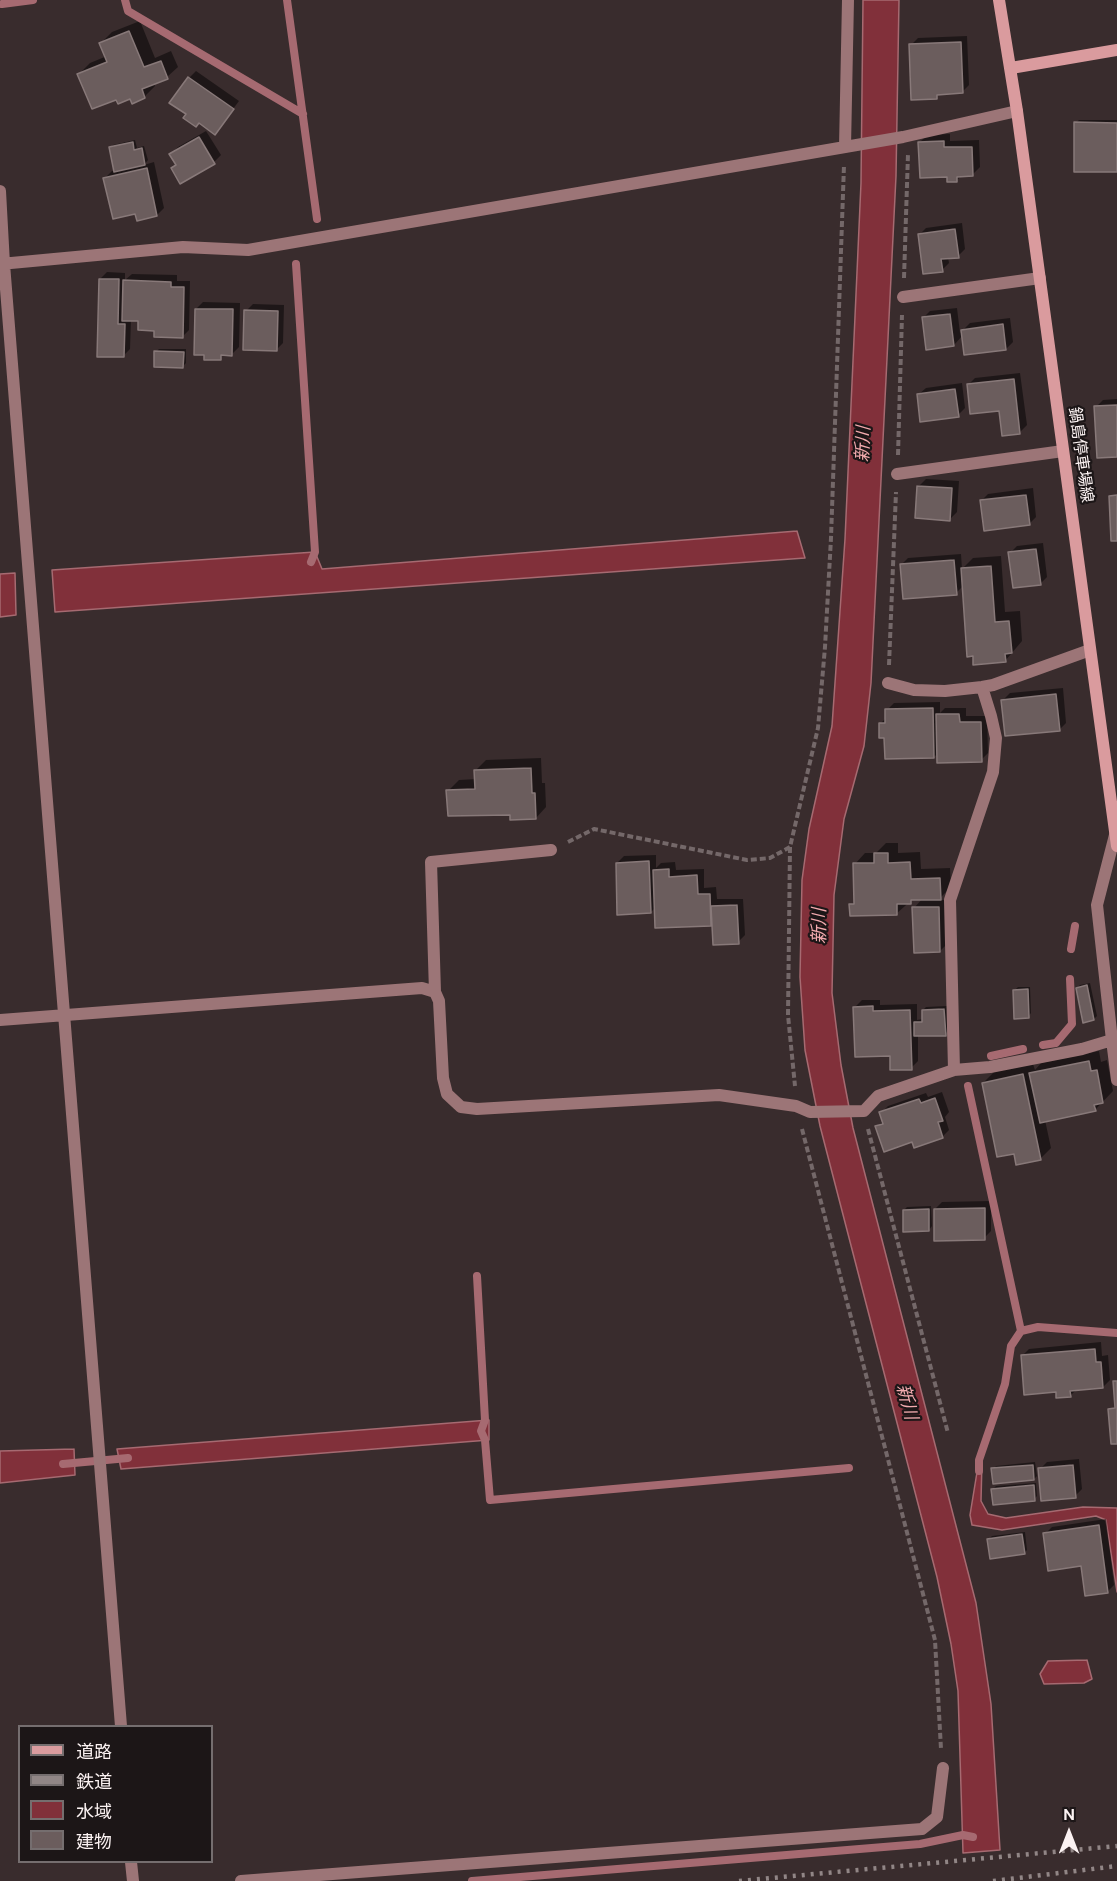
<!DOCTYPE html>
<html>
<head>
<meta charset="utf-8">
<style>
  body { margin:0 }
  #map { position:relative; width:1117px; height:1881px; overflow:hidden; background:#392c2d; font-family:"DM Sans","Noto Sans JP",sans-serif }
  canvas { display:block }
  .legend { position:absolute; left:18px; top:1725px; width:195px; height:138px; box-sizing:border-box; background:#1c1617; border:2px solid #756e6f; margin:0; padding:8px 10px; list-style:none; font-size:18px; color:#fbf2f2 }
  .legend li { display:flex; align-items:center; gap:12px; height:30px }
  .legend b { width:30px; border:2px solid #756e6f }
  .north { position:absolute; left:1039px; top:1803px; width:60px; height:60px; -webkit-text-stroke:4px #1c1617; paint-order:stroke; rotate:0deg; font-size:16px; font-weight:700; line-height:24px; text-align:center; color:#fbf2f2 }
  .north::after { content:''; display:block; margin:auto; width:21px; height:27px; background:#fbf2f2; clip-path:polygon(50% 0,100% 100%,50% 72%,0 100%) }
</style>
</head>
<body>
<div id="map">
<canvas width="1117" height="1881"></canvas>
<ul class="legend">
<li><b style="height:8px;background:#da9b9e"></b>道路</li>
<li><b style="height:8px;background:#918686"></b>鉄道</li>
<li><b style="height:16px;background:#81303a"></b>水域</li>
<li><b style="height:16px;background:#6b5d5d"></b>建物</li>
</ul>
<div class="north">N</div>
</div>
<script>
const ctx = document.querySelector('canvas').getContext('2d');
ctx.lineJoin = 'round';
function fillPath(path, color) {
  ctx.fillStyle = color;
  ctx.fill(path, 'evenodd');
}
function poly(rows) {
  const path = new Path2D();
  for (const r of rows) {
    path.moveTo(r[0], r[1]);
    for (let i = 2; i < r.length; i += 2) path.lineTo(r[i], r[i + 1]);
  }
  return path;
}
function trace(path, color, width, dash) {
  ctx.strokeStyle = color;
  ctx.lineWidth = width;
  ctx.lineCap = dash ? 'butt' : 'round';
  ctx.setLineDash(dash || []);
  ctx.stroke(path);
}
function write(font, color, halo, rows, align = 'center') {
  ctx.font = font + ' "DM Sans","Noto Sans JP",sans-serif';
  ctx.lineWidth = 4.5;
  ctx.setLineDash([]);
  ctx.textBaseline = 'middle';
  ctx.strokeStyle = halo;
  ctx.fillStyle = color;
  for (const [text, x, y, turn = 0] of rows) {
    ctx.save();
    ctx.translate(x, y);
    ctx.rotate((+turn || 0) * Math.PI / 180);
    ctx.textAlign = isNaN(turn) ? turn : align;
    if (halo) ctx.strokeText(text, 0, 0);
    ctx.fillText(text, 0, 0);
    ctx.restore();
  }
}
const water = poly([
  [863,0,899,0,896,176,871,683,864,746,844,819,834,895,832,993,841,1065,853,1128,976,1603,991,1704,1000,1850,963,1853,958,1691,951,1644,937,1577,820,1126,805,1050,800,977,802,880,809,829,832,726,845,539,861,183,863,0],
  [797,531,805,558,55,612,52,570,315,552,322,569,797,531],
  [15,573,16,615,0,617,0,574,15,573],
  [489,1420,489,1440,121,1469,117,1449,489,1420],
  [74,1449,75,1475,0,1483,0,1451,74,1449],
  [979,1460,982,1461,981,1501,988,1514,1006,1518,1083,1507,1117,1508,1117,1592,1106,1520,1096,1516,1002,1530,972,1525,970,1515,979,1460],
  [1087,1660,1092,1679,1084,1683,1044,1684,1040,1674,1048,1661,1087,1660]
]);
fillPath(water, '#81303a');
trace(water, '#a66a71', 1.5);
fillPath(poly([
  [140,21,155,58,171,51,178,67,167,77,154,83,155,86,144,97,116,98,79,74,90,63,107,56,101,43,112,32],
  [967,36,969,85,962,92,941,93,936,97,911,45,918,38],
  [196,71,239,101,215,133,188,114,189,78],
  [1079,120,1117,120,1117,171,1076,123],
  [206,131,221,155,214,162,177,164,171,154,178,147],
  [950,134,950,141,979,140,980,167,973,174,962,175,957,180,948,175,920,142,927,135],
  [135,140,137,148,144,146,148,160,144,165,154,162,164,208,157,215,136,212,105,178,112,171,115,171,110,148,113,145],
  [962,223,965,249,958,256,948,257,949,263,942,270,919,235,926,228],
  [107,272,125,273,125,280,132,274,177,275,177,281,190,281,189,330,182,337,156,329,140,320,131,320,130,349,123,356,100,279],
  [203,302,240,303,239,347,232,354,224,354,220,358,196,309],
  [253,304,284,305,283,343,276,350,246,311],
  [957,308,960,333,970,323,1010,318,1013,342,1006,349,963,335,954,345,923,318,930,311],
  [159,349,186,349,186,363,183,366,156,352],
  [1020,373,1027,425,1020,432,1000,409,968,385,975,378],
  [962,383,965,408,958,415,919,394,926,388],
  [1117,399,1117,456,1096,407,1103,400],
  [926,479,959,481,957,512,950,519,919,486],
  [1033,488,1036,517,1029,524,981,501,988,494],
  [1043,543,1047,577,1040,584,1010,553,1017,546],
  [961,554,962,569,973,558,1001,556,1005,612,1020,611,1022,641,1005,661,963,586,956,593,901,565,908,558],
  [1063,688,1066,723,1059,730,1003,700,1010,693],
  [940,702,940,713,945,708,966,708,966,716,987,716,988,753,981,760,939,752,934,757,885,737,881,723,887,717,887,710,894,703],
  [541,758,542,783,545,783,546,807,536,818,448,791,459,780,476,779,475,771,486,760],
  [886,843,898,843,898,853,920,852,921,869,950,868,951,887,938,900,946,900,947,944,940,951,914,908,923,898,914,898,896,914,851,905,856,900,855,864,865,853,876,853],
  [656,855,656,868,661,863,675,862,676,870,704,869,704,888,716,887,717,899,743,899,745,935,738,942,713,924,656,927,656,907,651,912,617,863,624,856],
  [1090,983,1097,1016,1094,1019,1077,988,1080,985],
  [1018,987,1030,987,1031,1013,1028,1017,1015,990],
  [862,1000,880,1000,880,1005,917,1004,917,1020,923,1019,923,1010,926,1007,947,1006,948,1031,945,1034,918,1035,918,1061,911,1068,891,1054,855,1007],
  [1099,1051,1101,1062,1107,1060,1113,1091,1095,1110,1045,1120,1051,1148,1040,1159,1015,1152,983,1083,994,1072,1033,1064,1035,1070,1041,1063],
  [942,1092,949,1112,945,1117,949,1130,942,1137,913,1140,877,1127,884,1120,881,1113,888,1106,926,1093,928,1097],
  [991,1201,991,1231,984,1238,935,1209,942,1202],
  [931,1206,932,1226,929,1230,904,1210,907,1207],
  [1101,1342,1102,1356,1108,1355,1110,1380,1103,1387,1077,1389,1070,1396,1057,1390,1022,1356,1029,1349],
  [1079,1459,1082,1489,1075,1496,1040,1469,1047,1462],
  [1035,1462,1037,1476,1034,1479,993,1469,996,1466],
  [1036,1483,1037,1496,1034,1499,993,1489,996,1486],
  [1106,1519,1114,1585,1107,1592,1082,1564,1045,1534,1052,1527],
  [1025,1532,1027,1550,1024,1553,989,1539,992,1536]
]), '#0007');
trace(poly([
  [125,0,128,11,303,114],
  [287,0,317,219],
  [2,4,33,0],
  [296,264,315,552,311,562],
  [1071,949,1075,926],
  [1043,1045,1056,1043,1072,1024,1070,979],
  [991,1056,1023,1049],
  [968,1086,1021,1331],
  [477,1276,485,1420,481,1431,485,1440,490,1500,849,1468],
  [63,1464,128,1458],
  [979,1471,979,1460,1005,1384,1011,1346,1021,1331,1038,1327,1117,1333],
  [472,1881,920,1844,963,1835,973,1837]
]), '#a66a71', 8);
const building = poly([
  [129,31,144,67,161,61,168,79,142,89,145,98,132,104,130,99,118,104,116,100,92,109,77,74,107,62,99,43,129,31],
  [961,42,963,93,937,95,937,99,911,100,909,44,961,42],
  [188,77,234,109,215,135,199,123,196,127,183,118,186,114,169,103,188,77],
  [1074,122,1117,123,1117,172,1074,172,1074,122],
  [199,137,215,164,180,184,171,168,176,165,169,154,199,137],
  [944,141,944,147,972,147,973,176,957,177,957,182,947,182,947,177,920,178,918,142,944,141],
  [133,142,134,150,142,148,145,165,114,172,109,147,133,142],
  [147,168,157,216,137,221,135,214,113,219,103,178,147,168],
  [955,229,959,258,941,259,943,272,923,274,918,234,955,229],
  [99,279,119,279,118,324,125,324,124,357,97,357,99,279],
  [123,280,171,282,171,287,184,287,183,338,154,337,154,331,138,330,138,321,122,321,123,280],
  [195,309,233,309,232,356,221,355,221,360,204,360,204,355,194,355,195,309],
  [244,310,278,311,277,351,243,350,244,310],
  [950,314,954,346,926,350,922,317,950,314],
  [1003,324,1006,350,964,355,961,330,1003,324],
  [154,351,184,352,183,368,154,367,154,351],
  [1014,379,1020,434,1002,436,999,411,970,414,967,384,1014,379],
  [955,389,959,417,920,422,917,394,955,389],
  [1117,405,1117,457,1097,458,1094,406,1117,405],
  [917,486,952,488,950,521,915,518,917,486],
  [1026,495,1030,525,984,531,980,500,1026,495],
  [1117,495,1117,541,1111,541,1109,496,1117,495],
  [1036,549,1041,585,1013,588,1008,552,1036,549],
  [954,560,957,595,903,599,900,564,954,560],
  [991,566,995,622,1009,621,1012,653,1005,654,1006,662,973,665,973,656,967,657,961,568,991,566],
  [1056,694,1060,731,1005,736,1001,700,1056,694],
  [933,708,934,758,885,759,884,738,879,738,879,723,885,723,885,709,933,708],
  [936,714,959,714,960,722,981,722,982,762,937,763,936,714],
  [531,768,532,793,535,793,536,819,510,820,510,815,448,816,446,790,475,789,474,770,531,768],
  [874,853,888,853,888,863,910,862,911,879,940,878,941,900,911,900,911,904,897,904,897,915,850,916,849,904,854,904,853,863,874,863,874,853],
  [649,861,651,913,617,915,616,863,649,861],
  [669,869,669,877,697,875,698,894,710,894,711,926,655,928,653,870,669,869],
  [737,905,739,944,713,945,711,906,737,905],
  [912,907,939,907,940,952,914,953,912,907],
  [1087,985,1094,1020,1083,1023,1076,988,1087,985],
  [1028,989,1029,1018,1014,1019,1013,990,1028,989],
  [873,1006,873,1011,910,1010,912,1070,890,1070,890,1056,855,1057,853,1007,873,1006],
  [944,1009,946,1036,914,1036,914,1022,922,1022,922,1010,944,1009],
  [1089,1061,1091,1071,1097,1070,1103,1103,1094,1105,1096,1111,1040,1123,1029,1073,1089,1061],
  [1023,1074,1041,1160,1016,1165,1014,1154,997,1157,982,1083,1023,1074],
  [935,1098,943,1121,938,1122,943,1138,914,1148,912,1142,884,1152,875,1126,883,1124,879,1112,919,1099,921,1103,935,1098],
  [985,1208,985,1240,934,1241,934,1209,985,1208],
  [929,1209,929,1231,903,1232,903,1210,929,1209],
  [1095,1349,1096,1362,1101,1362,1103,1388,1070,1391,1071,1397,1056,1398,1056,1392,1024,1395,1021,1355,1095,1349],
  [1113,1381,1117,1381,1117,1444,1111,1444,1108,1409,1115,1408,1113,1381],
  [1033,1465,1034,1480,993,1484,991,1468,1033,1465],
  [1073,1465,1076,1498,1041,1501,1038,1468,1073,1465],
  [1034,1485,1035,1501,993,1505,991,1489,1034,1485],
  [1099,1525,1108,1593,1085,1596,1081,1566,1048,1571,1043,1533,1099,1525],
  [1022,1534,1025,1554,990,1559,987,1539,1022,1534]
]);
fillPath(building, '#6b5d5d');
trace(building, '#887979', 1.5);
trace(poly([
  [904,278,908,154],
  [898,455,902,315],
  [889,665,896,492],
  [568,842,594,829,747,860,770,858,790,847,818,728,825,647,831,538,844,165],
  [790,847,788,1015,795,1086],
  [802,1129,935,1640,941,1749],
  [868,1129,948,1433]
]), '#746869', 4, [6, 3]);
trace(poly([
  [845,147,848,0],
  [0,191,4,264,121,1726],
  [0,264,183,247,248,250,903,137,1017,111],
  [903,297,1040,278],
  [897,474,1063,451],
  [888,683,914,690,945,691,982,687,993,685,1090,650],
  [435,992,431,862,551,850],
  [0,1020,422,988,435,992,439,1001,443,1078,447,1094,461,1107,477,1109,719,1095,796,1106,810,1112,864,1111,878,1096,954,1070,990,1067,1082,1049,1112,1040,1097,905,1115,835],
  [1112,1040,1117,1080],
  [954,1070,950,900,993,772,996,738,991,716,982,687],
  [131,1862,133,1881],
  [241,1881,922,1829,937,1817,943,1768]
]), '#9c7577', 12);
trace(poly([
  [999,0,1017,111,1117,846],
  [1011,68,1117,50]
]), '#da9b9e', 12);
trace(poly([
  [739,1881,1117,1846],
  [993,1881,1117,1866]
]), '#918686', 4.5, [3, 6]);
write('16px', '#fbf2f2', '#1c1617', [
  ["鍋島停車場線",1080,455,82]
]);
write('italic 18px', '#f3abaf', '#1c1617', [
  ["新川",864,444,-88],
  ["新川",820,926,-90],
  ["新川",906,1402,75]
]);
</script>
</body>
</html>
